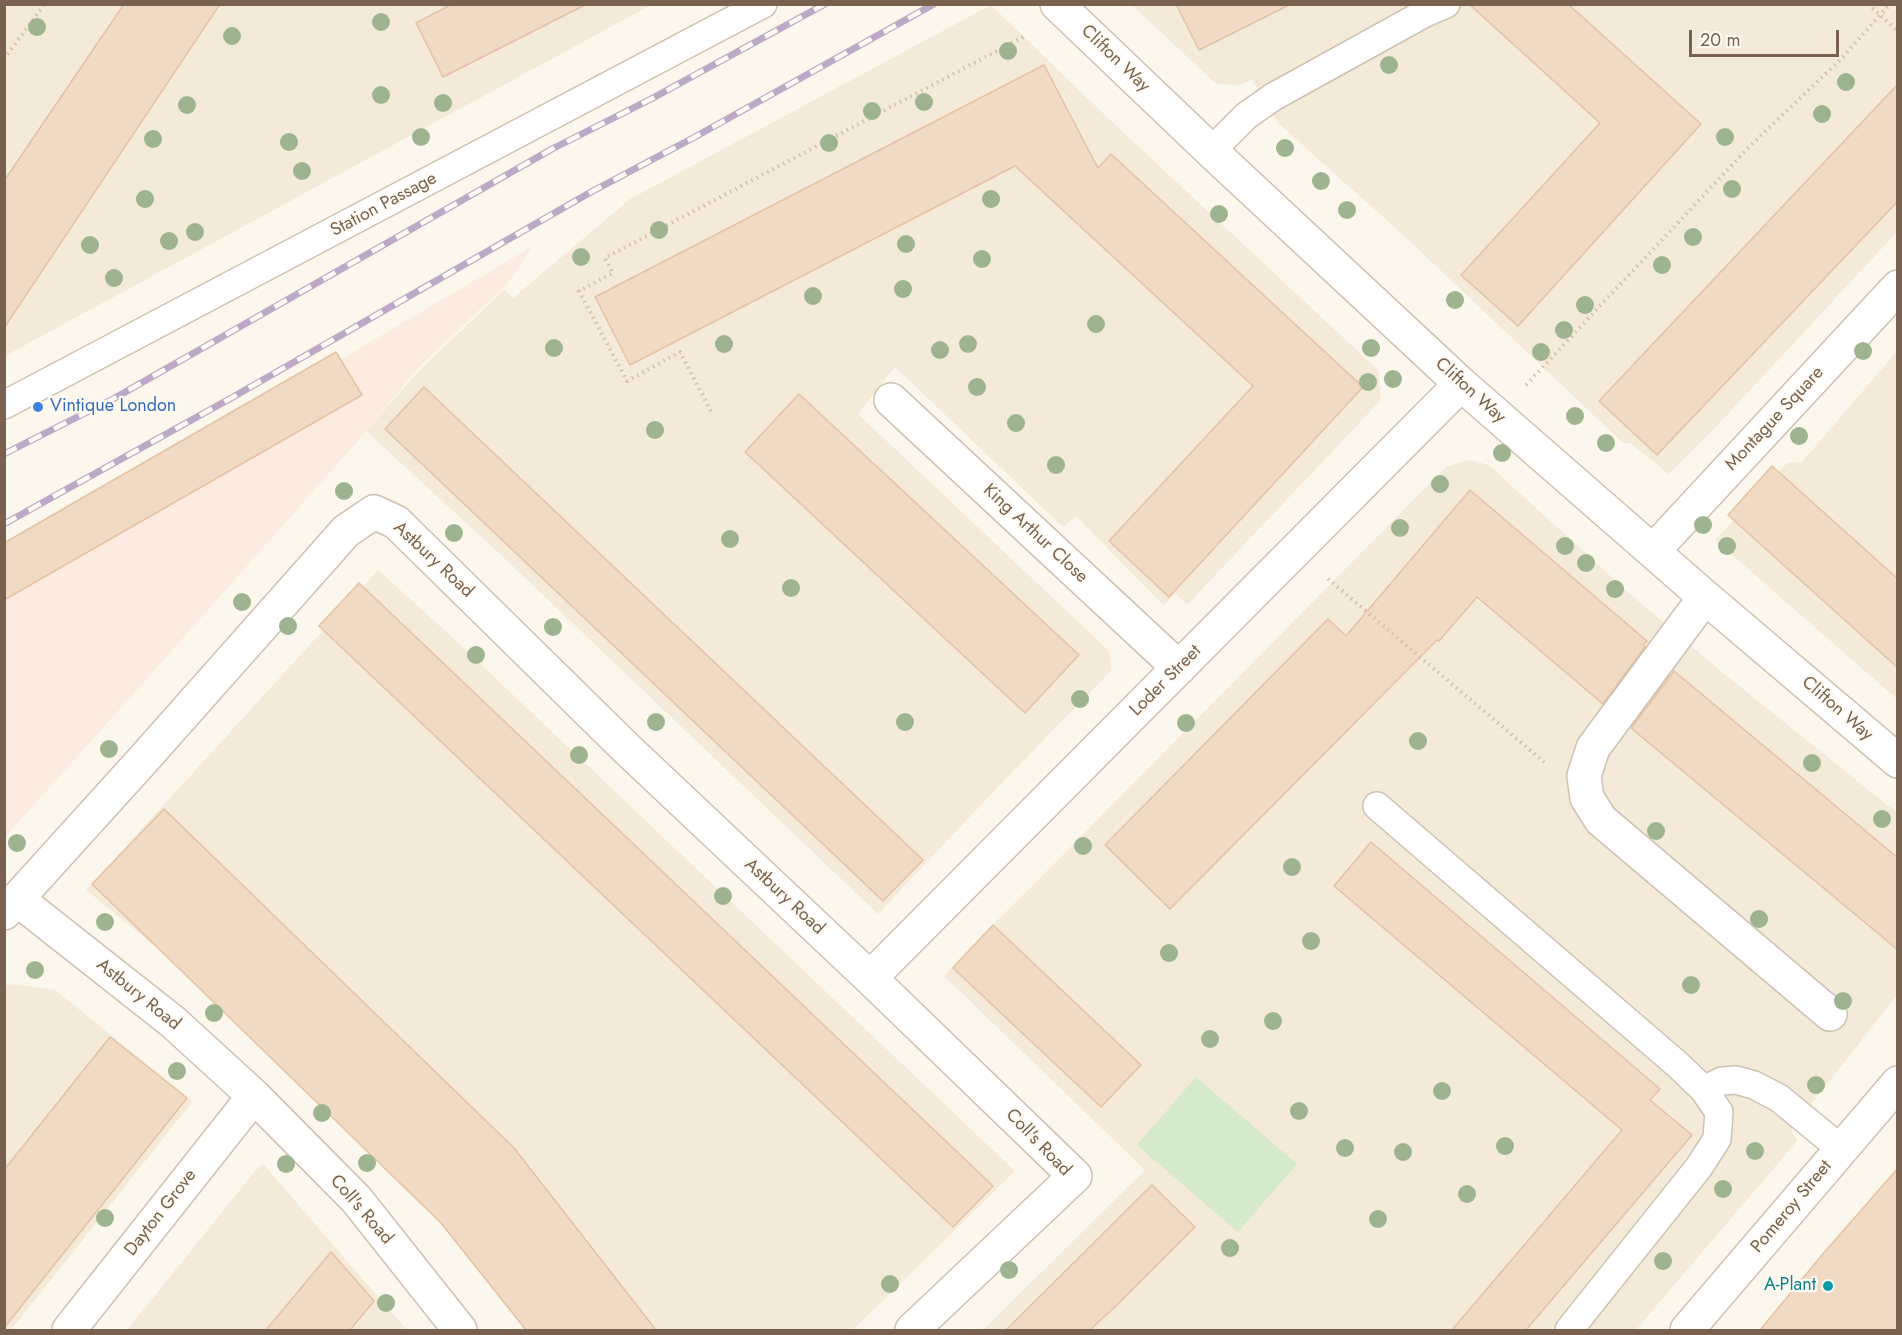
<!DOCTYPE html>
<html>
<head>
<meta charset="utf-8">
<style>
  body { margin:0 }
  #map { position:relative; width:1902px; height:1335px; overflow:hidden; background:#fcf7ec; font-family:Jost,sans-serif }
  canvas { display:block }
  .frame { position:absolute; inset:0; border:6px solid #78614e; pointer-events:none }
  .scale { position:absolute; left:1689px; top:30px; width:150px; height:27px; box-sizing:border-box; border:3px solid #78614e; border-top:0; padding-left:8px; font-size:18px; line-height:21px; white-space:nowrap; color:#78614e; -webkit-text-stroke:4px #fefbf3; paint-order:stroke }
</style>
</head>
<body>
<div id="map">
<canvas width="1902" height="1335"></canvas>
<div class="frame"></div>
<div class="scale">20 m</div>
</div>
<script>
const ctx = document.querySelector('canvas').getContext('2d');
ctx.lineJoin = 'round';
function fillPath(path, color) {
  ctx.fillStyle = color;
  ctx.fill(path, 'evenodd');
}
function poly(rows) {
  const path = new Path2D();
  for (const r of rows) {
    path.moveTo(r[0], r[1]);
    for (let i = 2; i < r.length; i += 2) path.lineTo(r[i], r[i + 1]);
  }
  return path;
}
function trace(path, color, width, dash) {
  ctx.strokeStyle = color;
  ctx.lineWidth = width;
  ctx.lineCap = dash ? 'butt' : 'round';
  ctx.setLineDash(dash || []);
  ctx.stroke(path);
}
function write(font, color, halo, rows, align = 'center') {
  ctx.font = font + ' Jost,sans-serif';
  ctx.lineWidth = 4.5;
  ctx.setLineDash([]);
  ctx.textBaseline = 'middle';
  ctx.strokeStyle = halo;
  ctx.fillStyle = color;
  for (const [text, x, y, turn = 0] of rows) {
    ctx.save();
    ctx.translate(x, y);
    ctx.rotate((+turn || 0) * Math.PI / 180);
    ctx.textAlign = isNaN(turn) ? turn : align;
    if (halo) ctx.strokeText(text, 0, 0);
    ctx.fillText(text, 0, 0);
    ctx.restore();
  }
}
fillPath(poly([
  [5,5,651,5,5,356],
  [991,5,1110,120,1378,370,1381,400,1187,605,1176,594,1163,605,1076,516,1063,527,895,367,858,414,1109,651,1112,670,1014,770,878,914,502,556,366,431,421,369,504,290,513,298,630,199],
  [1132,5,1897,5,1897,232,1713,430,1669,474,1630,443,1623,443,1402,234,1278,123,1252,80,1236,86,1215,83],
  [1897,351,1897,699,1715,540,1788,462,1801,463],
  [1469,460,1489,465,1629,593,1717,668,1897,813,1897,995,1791,1130,1797,1141,1636,1330,983,1330,1145,1170,944,976,966,951,1032,886,1446,467],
  [378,570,451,636,1015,1171,853,1330,526,1330,480,1271,407,1183,210,991,86,890],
  [14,984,55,990,193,1101,11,1330,5,1330,4,986],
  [263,1164,407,1330,127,1330,255,1171]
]), '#f4eada');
fillPath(poly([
  [533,246,509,282,418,368,364,434,129,699,5,837,5,557]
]), '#fcebe0');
fillPath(poly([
  [1196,1077,1297,1164,1238,1232,1137,1145]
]), '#d4eaca');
const building = poly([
  [124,4,220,4,4,328,4,181,124,4],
  [452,4,587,4,443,77,416,23,452,4],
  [1176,4,1291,4,1199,50,1176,4],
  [1469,4,1568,4,1701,124,1518,326,1461,275,1600,123,1469,4],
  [1044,65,1098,168,1111,154,1363,387,1169,597,1109,541,1253,386,1015,166,630,365,595,297,1044,65],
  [1898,84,1898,201,1657,455,1599,401,1898,84],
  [336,352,362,395,4,600,4,543,336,352],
  [424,387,923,860,883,901,385,429,424,387],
  [799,394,1079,655,1025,713,745,452,799,394],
  [1772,466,1898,579,1898,668,1728,515,1772,466],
  [1470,490,1647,641,1643,645,1645,647,1603,704,1477,597,1439,641,1437,640,1170,909,1105,845,1328,619,1346,636,1470,490],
  [359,583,993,1186,953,1227,319,626,359,583],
  [1674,671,1898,858,1898,950,1631,728,1674,671],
  [164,809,514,1148,656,1330,526,1330,441,1223,92,884,164,809],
  [1371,842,1660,1089,1650,1100,1692,1135,1526,1330,1452,1330,1622,1130,1334,886,1371,842],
  [993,925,1141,1065,1101,1107,953,968,993,925],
  [110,1037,187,1098,4,1328,4,1170,110,1037],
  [1898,1168,1898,1330,1760,1330,1822,1255,1898,1168],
  [1152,1185,1195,1227,1118,1304,1090,1330,1006,1330,1152,1185],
  [331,1252,374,1301,350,1330,266,1330,331,1252]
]);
fillPath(building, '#f1dac4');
trace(building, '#e3c2a5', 1.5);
const service = poly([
  [1211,151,1246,116,1273,97,1425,13,1446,4],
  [4,405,763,4],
  [1377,806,1678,1065,1704,1090,1719,1112,1717,1139,1699,1167,1569,1330],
  [1704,1090,1722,1081,1736,1080,1754,1085,1779,1098,1841,1149]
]);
const minor = poly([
  [1057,4,1211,151,1461,384,1705,597,1898,761],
  [891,400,1179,668],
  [1653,551,1898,287],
  [1705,597,1593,748,1584,776,1587,798,1601,820,1830,1014],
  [17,899,142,761,346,531,374,512,396,522,626,748,870,978,1075,1176,912,1330],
  [4,913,17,899,173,1022,254,1096,356,1199,460,1330],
  [870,978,1461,384],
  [69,1330,254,1096]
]);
const secondary = poly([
  [1687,1330,1898,1083]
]);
trace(service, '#cfc1b0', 30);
trace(minor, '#cfc1b0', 36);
trace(secondary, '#d2c1af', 36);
trace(poly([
  [1868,4,1898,31],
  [4,59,45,4],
  [1526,385,1748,148,1840,60,1890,4],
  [711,411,680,352,627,381,579,291,613,273,605,258,1027,35],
  [1328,579,1544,762]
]), '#d7bda6', 4, [1.5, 4.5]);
trace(service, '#fff', 27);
trace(minor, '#fff', 33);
trace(secondary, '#fff', 33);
const rail = poly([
  [4,454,113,399,552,149,651,99,825,4],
  [4,524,233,397,591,192,693,138,934,4]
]);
trace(rail, '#bca9c7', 7);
trace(rail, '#fefbf3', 4.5, [14]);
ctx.fillStyle = '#9eb491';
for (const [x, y] of [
  [381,22],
  [37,27],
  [232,36],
  [1008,51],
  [1389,65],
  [1846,82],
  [381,95],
  [924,102],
  [443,103],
  [187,105],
  [872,111],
  [1822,114],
  [421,137],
  [1725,137],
  [153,139],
  [289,142],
  [829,143],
  [1285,148],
  [302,171],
  [1321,181],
  [1732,189],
  [145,199],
  [991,199],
  [1347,210],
  [1219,214],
  [659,230],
  [195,232],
  [1693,237],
  [169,241],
  [906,244],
  [90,245],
  [581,257],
  [982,259],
  [1662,265],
  [114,278],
  [903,289],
  [813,296],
  [1455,300],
  [1585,305],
  [1096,324],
  [1564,330],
  [724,344],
  [968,344],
  [554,348],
  [1371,348],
  [940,350],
  [1863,351],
  [1541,352],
  [1393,379],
  [1368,382],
  [977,387],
  [1575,416],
  [1016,423],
  [655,430],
  [1799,436],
  [1606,443],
  [1502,453],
  [1056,465],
  [1440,484],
  [344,491],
  [1703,525],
  [1400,528],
  [454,533],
  [730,539],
  [1565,546],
  [1727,546],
  [1586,563],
  [791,588],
  [1615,589],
  [242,602],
  [288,626],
  [553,627],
  [476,655],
  [1080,699],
  [656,722],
  [905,722],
  [1186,723],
  [1418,741],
  [109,749],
  [579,755],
  [1812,763],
  [1882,819],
  [1656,831],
  [17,843],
  [1083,846],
  [1292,867],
  [723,896],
  [1759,919],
  [105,922],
  [1311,941],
  [1169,953],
  [35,970],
  [1691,985],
  [1843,1001],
  [214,1013],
  [1273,1021],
  [1210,1039],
  [177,1071],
  [1816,1085],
  [1442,1091],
  [1299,1111],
  [322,1113],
  [1505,1146],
  [1345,1148],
  [1755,1151],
  [1403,1152],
  [367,1163],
  [286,1164],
  [1723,1189],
  [1467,1194],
  [105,1218],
  [1378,1219],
  [1230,1248],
  [1663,1261],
  [1009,1270],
  [890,1284],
  [386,1303]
]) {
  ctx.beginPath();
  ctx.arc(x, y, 9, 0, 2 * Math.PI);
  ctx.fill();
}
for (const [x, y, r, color] of [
  [38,407,6,"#3f7fe0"],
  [1828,1286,6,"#0f9aa8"]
]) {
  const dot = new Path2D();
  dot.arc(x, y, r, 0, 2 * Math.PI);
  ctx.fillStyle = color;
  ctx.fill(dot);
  trace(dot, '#fefbf3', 2);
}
write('18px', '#78614e', '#fefbf3', [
  ["Clifton Way",1115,59,44],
  ["Station Passage",384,205,-28],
  ["Clifton Way",1470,391,42],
  ["Montague Square",1775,419,-47],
  ["King Arthur Close",1035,534,43],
  ["Astbury Road",433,560,43],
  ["Loder Street",1166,681,-45],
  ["Clifton Way",1837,709,41],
  ["Astbury Road",784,897,43],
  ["Astbury Road",138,995,39],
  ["Coll's Road",1038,1143,46],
  ["Pomeroy Street",1792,1207,-50],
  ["Coll's Road",361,1210,49],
  ["Dayton Grove",161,1213,-52]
]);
write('18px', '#366cbe', '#fefbf3', [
  ["Vintique London",50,407]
], 'left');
write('18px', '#0d838f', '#fefbf3', [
  ["A-Plant",1816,1286]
], 'right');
</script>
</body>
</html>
